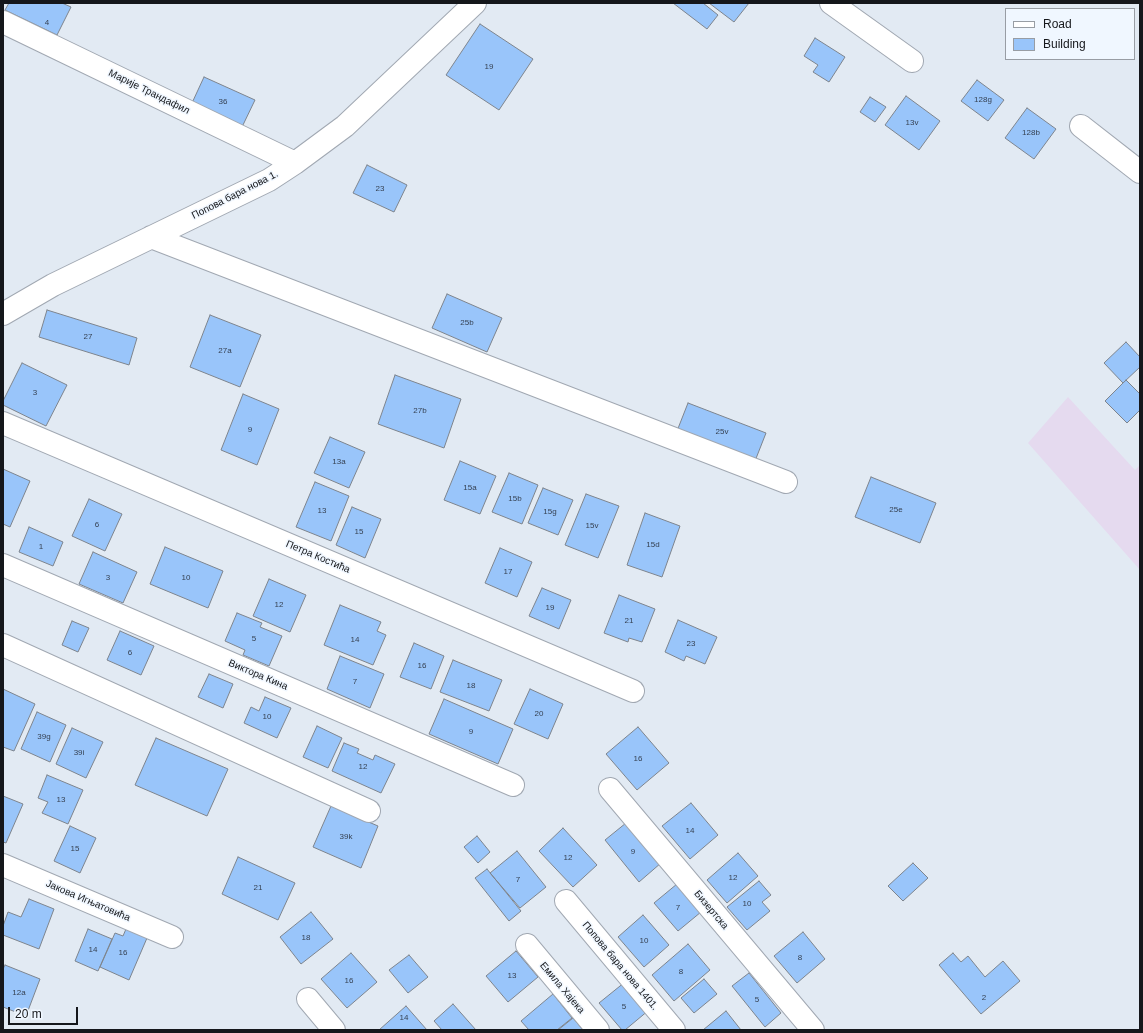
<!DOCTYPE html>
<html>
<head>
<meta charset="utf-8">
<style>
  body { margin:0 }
  #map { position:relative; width:1143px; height:1033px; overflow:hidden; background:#e2eaf3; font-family:Helvetica,sans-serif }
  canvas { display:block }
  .frame { position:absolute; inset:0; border:4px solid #15171b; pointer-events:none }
  .legend { position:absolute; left:1005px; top:8px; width:130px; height:52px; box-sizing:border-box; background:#f0f7ff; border:1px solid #989da4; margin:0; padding:5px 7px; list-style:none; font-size:12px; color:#15171b }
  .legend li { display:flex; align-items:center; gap:8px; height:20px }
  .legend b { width:20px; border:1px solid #989da4 }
  .scale { position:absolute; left:8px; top:1007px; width:70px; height:18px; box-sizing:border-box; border:2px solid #15171b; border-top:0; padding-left:5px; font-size:12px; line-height:14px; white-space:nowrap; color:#15171b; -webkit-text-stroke:3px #f0f7ff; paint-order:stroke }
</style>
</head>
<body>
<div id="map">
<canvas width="1143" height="1033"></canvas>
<div class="frame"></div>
<ul class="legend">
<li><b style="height:5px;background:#fff"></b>Road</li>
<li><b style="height:11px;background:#99c5fa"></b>Building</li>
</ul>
<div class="scale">20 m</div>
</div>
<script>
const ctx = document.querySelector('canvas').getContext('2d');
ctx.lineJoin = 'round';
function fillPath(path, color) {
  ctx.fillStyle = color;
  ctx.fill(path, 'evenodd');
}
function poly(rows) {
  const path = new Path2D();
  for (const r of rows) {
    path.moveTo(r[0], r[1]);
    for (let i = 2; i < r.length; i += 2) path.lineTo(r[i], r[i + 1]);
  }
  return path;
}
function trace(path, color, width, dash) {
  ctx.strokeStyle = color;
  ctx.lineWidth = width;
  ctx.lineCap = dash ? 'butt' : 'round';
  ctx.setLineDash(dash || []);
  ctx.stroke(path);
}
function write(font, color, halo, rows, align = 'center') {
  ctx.font = font + ' Helvetica,sans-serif';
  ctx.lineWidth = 3;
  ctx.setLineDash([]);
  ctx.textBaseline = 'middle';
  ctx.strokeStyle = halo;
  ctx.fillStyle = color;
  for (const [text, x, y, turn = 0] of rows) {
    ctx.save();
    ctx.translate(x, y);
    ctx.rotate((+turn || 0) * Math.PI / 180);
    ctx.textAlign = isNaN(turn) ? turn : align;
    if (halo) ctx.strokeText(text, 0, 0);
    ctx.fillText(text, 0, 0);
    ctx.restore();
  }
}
fillPath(poly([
  [1068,397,1135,470,1140,465,1140,570,1028,443]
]), '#e5daef');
const building = poly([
  [9,3,62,3,71,7,57,35,5,10,9,3],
  [673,3,703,3,718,15,707,29,673,3],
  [709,3,749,3,734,22,709,3],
  [480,24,533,59,499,110,446,75,480,24],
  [815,38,845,57,829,82,813,72,818,65,804,56,815,38],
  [204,77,255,100,242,127,192,103,204,77],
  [977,80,1004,100,988,121,961,101,977,80],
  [906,96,940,121,919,150,885,125,906,96],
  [870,97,886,107,875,122,860,112,870,97],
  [1027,108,1056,129,1034,159,1005,138,1027,108],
  [367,165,407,185,394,212,353,193,367,165],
  [447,294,502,318,487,352,432,328,447,294],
  [47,310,137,338,129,365,39,337,47,310],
  [210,315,261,335,240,387,190,367,210,315],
  [1126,342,1140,357,1140,367,1123,383,1104,363,1126,342],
  [22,363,67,385,46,426,3,405,3,401,22,363],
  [395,375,461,399,444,448,378,424,395,375],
  [1126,380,1140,394,1140,410,1127,423,1105,401,1126,380],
  [243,394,279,409,257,465,221,450,243,394],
  [688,403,766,433,755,461,677,431,688,403],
  [330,437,365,452,349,488,314,473,330,437],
  [460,461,496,476,480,514,444,500,460,461],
  [3,469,30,481,10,527,3,524,3,469],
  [509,473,538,485,522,524,492,512,509,473],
  [871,477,936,503,920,543,855,517,871,477],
  [315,482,349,496,331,541,296,527,315,482],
  [543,488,573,500,558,535,528,523,543,488],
  [586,494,619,506,598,558,565,545,586,494],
  [89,499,122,514,105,551,72,536,89,499],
  [352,507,381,519,365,558,336,545,352,507],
  [645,513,680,526,662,577,627,565,645,513],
  [29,527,63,542,53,566,19,552,29,527],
  [165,547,223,571,208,608,150,584,165,547],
  [500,548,532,562,517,597,485,583,500,548],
  [93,552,137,572,123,603,79,584,93,552],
  [269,579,306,595,290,632,253,616,269,579],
  [542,588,571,600,559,629,529,616,542,588],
  [619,595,655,609,642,642,629,638,628,642,604,633,619,595],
  [340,605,381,622,377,631,386,635,373,665,324,645,340,605],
  [237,613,262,623,260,627,282,636,269,666,243,655,245,650,225,641,237,613],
  [678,620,717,637,705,664,686,656,684,661,665,652,678,620],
  [72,621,89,628,78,652,62,645,72,621],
  [120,631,154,646,141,675,107,660,120,631],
  [414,643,444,656,431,689,400,677,414,643],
  [340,656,384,674,370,708,327,689,340,656],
  [453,660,502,680,489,711,440,692,453,660],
  [209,674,233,684,223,708,198,697,209,674],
  [3,689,35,704,14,751,3,747,3,689],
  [530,689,563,704,548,739,514,724,530,689],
  [265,697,291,708,277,738,244,723,251,707,259,711,265,697],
  [444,699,513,729,498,764,429,734,444,699],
  [37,712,66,725,50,762,21,749,37,712],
  [317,726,342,738,328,768,303,757,317,726],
  [638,727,669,763,637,790,606,754,638,727],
  [72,728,103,742,86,778,56,764,72,728],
  [156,738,228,769,207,816,135,785,156,738],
  [344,743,359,749,357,753,373,760,375,755,395,764,381,793,332,771,344,743],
  [47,775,83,790,68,824,42,813,48,802,38,798,47,775],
  [3,796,23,804,6,843,3,842,3,796],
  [691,803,718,835,690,859,662,826,691,803],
  [331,806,378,826,361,868,313,847,331,806],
  [626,823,661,863,639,882,605,840,626,823],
  [70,826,96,838,80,873,54,861,70,826],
  [563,828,597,865,573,887,539,851,563,828],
  [477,836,490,852,478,863,464,847,477,836],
  [517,851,546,887,520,908,490,873,517,851],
  [738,853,758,876,727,903,707,880,738,853],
  [238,857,295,883,278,920,222,894,238,857],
  [913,863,928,878,903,901,888,886,913,863],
  [487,869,521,911,509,921,475,878,487,869],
  [759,881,771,895,762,902,770,911,747,930,727,907,759,881],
  [677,884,701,912,678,931,654,903,677,884],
  [29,899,54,909,39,949,3,935,3,926,8,912,21,917,29,899],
  [311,912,333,939,301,964,280,937,311,912],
  [643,915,669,945,644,967,618,937,643,915],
  [88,929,112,939,98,971,75,961,88,929],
  [126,929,147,938,129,980,100,967,115,933,123,936,126,929],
  [803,932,825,959,797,983,774,956,803,932],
  [688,944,710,970,674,1001,652,975,688,944],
  [516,951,538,977,508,1002,486,976,516,951],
  [351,953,377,982,347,1008,321,979,351,953],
  [953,953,961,962,968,956,985,977,1003,961,1020,981,981,1014,939,965,953,953],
  [409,955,428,977,408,993,389,970,409,955],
  [5,965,40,979,26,1016,3,1007,3,969,5,965],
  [749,973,781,1013,765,1027,732,986,749,973],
  [704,979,717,994,694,1013,681,998,704,979],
  [625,982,649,1010,625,1030,622,1030,599,1003,625,982],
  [553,994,572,1018,557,1030,529,1030,521,1021,553,994],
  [453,1004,476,1030,442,1030,434,1021,453,1004],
  [406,1006,427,1030,379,1030,406,1006],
  [726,1011,741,1030,703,1030,726,1011],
  [573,1018,583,1030,558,1030,573,1018]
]);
fillPath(building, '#99c5fa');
trace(building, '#7d848d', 1);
const street = poly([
  [831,3,912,61],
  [3,22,295,163],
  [1081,126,1140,172],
  [151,237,786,482],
  [3,314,53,285,269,180,295,163,345,126,475,3],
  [3,423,633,691],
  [3,565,513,785],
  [3,645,369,811],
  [610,789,813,1030],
  [3,865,172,937],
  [566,901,674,1030],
  [527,945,598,1030],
  [308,999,334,1030]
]);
trace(street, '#a1a8b2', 24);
trace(street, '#fff', 22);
write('8px', '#364253', null, [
  ["4",47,23],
  ["19",489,67],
  ["128g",983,100],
  ["36",223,102],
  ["13v",912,123],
  ["128b",1031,133],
  ["23",380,189],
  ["25b",467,323],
  ["27",88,337],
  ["27a",225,351],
  ["3",35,393],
  ["27b",420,411],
  ["9",250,430],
  ["25v",722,432],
  ["13a",339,462],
  ["15a",470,488],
  ["15b",515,499],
  ["25e",896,510],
  ["13",322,511],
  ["15g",550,512],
  ["6",97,525],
  ["15v",592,526],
  ["15",359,532],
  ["15d",653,545],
  ["1",41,547],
  ["17",508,572],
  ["3",108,578],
  ["10",186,578],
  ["12",279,605],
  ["19",550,608],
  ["21",629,621],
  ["5",254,639],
  ["14",355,640],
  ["23",691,644],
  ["6",130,653],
  ["16",422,666],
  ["7",355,682],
  ["18",471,686],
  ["20",539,714],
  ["10",267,717],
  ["9",471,732],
  ["39g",44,737],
  ["39i",79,753],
  ["16",638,759],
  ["12",363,767],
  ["13",61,800],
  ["14",690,831],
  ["39k",346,837],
  ["15",75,849],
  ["9",633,852],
  ["12",568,858],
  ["12",733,878],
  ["7",518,880],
  ["21",258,888],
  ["10",747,904],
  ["7",678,908],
  ["18",306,938],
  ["10",644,941],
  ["14",93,950],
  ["16",123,953],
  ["8",800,958],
  ["8",681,972],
  ["13",512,976],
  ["16",349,981],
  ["12a",19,993],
  ["2",984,998],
  ["5",757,1000],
  ["5",624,1007],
  ["14",404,1018]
]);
write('10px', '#15171b', '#f0f7ff', [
  ["Марије Трандафил",149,92,26],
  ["Попова бара нова 1.",235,195,-27],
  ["Петра Костића",318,557,23],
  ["Виктора Кина",258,675,23],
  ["Јакова Игњатовића",88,901,23],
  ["Бизертска",711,910,50],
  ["Попова бара нова 1401.",620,966,50],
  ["Емила Хајека",562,988,50]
]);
</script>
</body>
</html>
